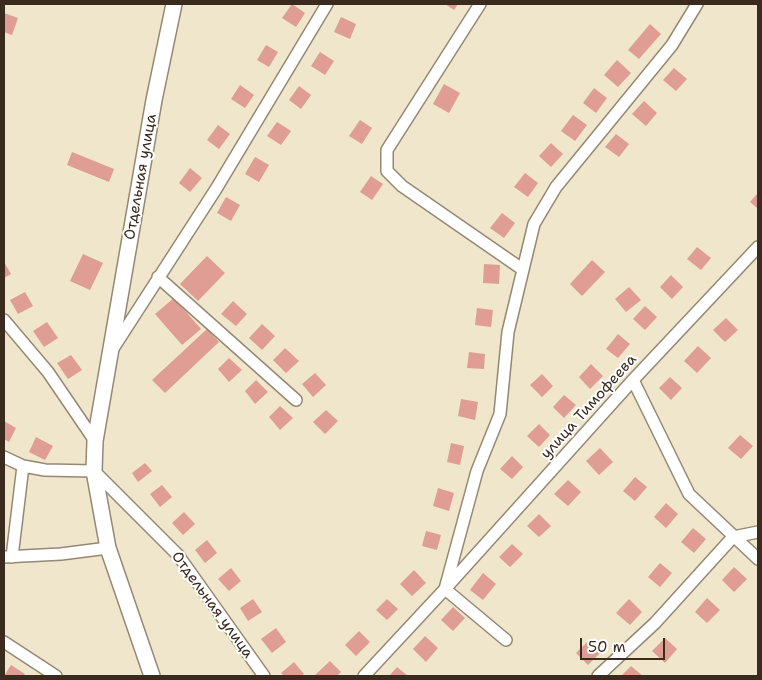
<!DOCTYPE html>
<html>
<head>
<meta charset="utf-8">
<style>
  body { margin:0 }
  #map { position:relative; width:762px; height:680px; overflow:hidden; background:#efe6cb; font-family:"Shantell Sans",sans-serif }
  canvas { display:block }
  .frame { position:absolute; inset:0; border:5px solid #3b2a1e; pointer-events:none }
  .scale { position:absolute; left:580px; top:638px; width:85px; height:22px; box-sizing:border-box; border:2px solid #3b2a1e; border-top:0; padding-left:6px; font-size:15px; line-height:18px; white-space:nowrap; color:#3b2a1e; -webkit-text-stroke:4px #fff; paint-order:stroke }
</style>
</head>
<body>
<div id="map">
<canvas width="762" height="680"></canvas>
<div class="frame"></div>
<div class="scale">50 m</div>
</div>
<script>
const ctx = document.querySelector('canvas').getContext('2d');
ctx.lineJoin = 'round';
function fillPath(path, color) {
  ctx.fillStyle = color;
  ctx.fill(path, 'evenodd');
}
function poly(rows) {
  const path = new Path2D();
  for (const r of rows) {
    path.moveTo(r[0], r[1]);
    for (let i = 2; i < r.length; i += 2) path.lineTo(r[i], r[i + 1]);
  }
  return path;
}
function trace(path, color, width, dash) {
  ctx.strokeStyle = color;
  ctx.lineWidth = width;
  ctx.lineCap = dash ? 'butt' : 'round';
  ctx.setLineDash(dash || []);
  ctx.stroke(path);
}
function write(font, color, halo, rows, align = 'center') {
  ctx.font = font + ' "Shantell Sans",sans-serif';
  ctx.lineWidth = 4;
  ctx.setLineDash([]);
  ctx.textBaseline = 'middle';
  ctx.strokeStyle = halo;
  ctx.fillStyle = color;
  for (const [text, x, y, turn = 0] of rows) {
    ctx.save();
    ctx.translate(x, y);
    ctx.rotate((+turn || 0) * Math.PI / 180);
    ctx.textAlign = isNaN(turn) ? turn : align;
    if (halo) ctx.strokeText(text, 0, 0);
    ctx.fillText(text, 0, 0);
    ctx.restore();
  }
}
fillPath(poly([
  [292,4,305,13,296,27,282,18],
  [445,4,458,4,454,10],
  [4,13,18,18,12,35,4,32],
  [341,17,356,24,350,39,334,32],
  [650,24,661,34,639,59,628,50],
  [266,45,278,52,269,67,257,60],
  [320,52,334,61,325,75,311,66],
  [617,60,631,73,618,87,604,75],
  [674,68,687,79,676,91,663,80],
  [444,84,460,93,449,113,433,104],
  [240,85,254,95,245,108,231,99],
  [299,86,311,95,301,109,289,100],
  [594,88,607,98,596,113,583,103],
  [644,101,657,113,646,126,632,114],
  [573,115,587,125,575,141,561,131],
  [360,120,372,128,362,144,349,136],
  [277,122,291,131,281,145,267,136],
  [218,125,230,134,219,149,207,140],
  [616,134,629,144,619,157,605,147],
  [551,143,563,154,551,167,539,156],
  [72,152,114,169,109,182,67,165],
  [255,157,269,165,259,182,245,174],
  [190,168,202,178,190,192,179,183],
  [525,173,538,183,528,197,514,187],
  [371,176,383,184,372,200,360,192],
  [757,194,758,195,757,208,750,202],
  [226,197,240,205,231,221,217,213],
  [502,213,515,223,504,238,490,228],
  [697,247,711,258,701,270,687,259],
  [83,254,103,263,90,290,70,281],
  [207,256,225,273,198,301,180,284],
  [592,260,605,272,582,296,570,284],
  [4,262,11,274,4,278],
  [484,264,500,265,499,284,483,283],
  [671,275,683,287,672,299,660,287],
  [629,287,641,300,626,312,615,299],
  [25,292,33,306,18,314,10,300],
  [174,298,201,329,182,345,155,314],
  [233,301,247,314,236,326,221,314],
  [645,306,657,317,645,330,633,319],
  [477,308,493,310,491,327,475,325],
  [726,318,738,330,725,342,713,330],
  [47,322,58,338,44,347,33,331],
  [262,324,275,336,262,350,249,338],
  [207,329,219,342,165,393,152,380],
  [618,334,630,344,618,358,606,349],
  [698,346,711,358,697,373,684,361],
  [285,348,299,361,286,373,273,360],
  [469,352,485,354,484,369,467,368],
  [71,355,82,370,68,379,57,363],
  [229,358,242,370,229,382,218,369],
  [591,364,603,376,590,389,579,377],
  [315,373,326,385,313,397,302,384],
  [542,374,553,386,542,397,530,385],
  [670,377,682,388,671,400,659,388],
  [256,380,268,392,255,404,245,391],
  [564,395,576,405,564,418,553,407],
  [461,399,478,402,475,420,458,416],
  [280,406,293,418,280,430,269,417],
  [326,410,338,421,325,434,313,422],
  [4,421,16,428,9,442,4,439],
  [539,424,550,435,539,447,527,436],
  [740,435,753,446,741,459,728,448],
  [36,437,53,446,45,460,29,452],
  [451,443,464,446,460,465,447,462],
  [600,448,613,462,599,475,586,461],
  [512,456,523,467,512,479,500,469],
  [145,463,152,471,138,482,132,473],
  [635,477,647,487,635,501,623,491],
  [568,480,581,492,568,506,554,494],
  [162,485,172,497,160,507,150,494],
  [438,488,454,493,449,511,433,506],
  [666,503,678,514,666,528,654,517],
  [184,512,195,524,183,535,172,523],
  [539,514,551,526,539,537,527,526],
  [693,528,706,539,694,553,681,542],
  [426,531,441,535,437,550,422,546],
  [207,540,217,553,205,563,195,550],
  [512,544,523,554,510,567,499,557],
  [660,563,672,573,660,587,648,577],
  [734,567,747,579,734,592,722,580],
  [231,568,241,581,229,591,218,579],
  [414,570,426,583,412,596,400,584],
  [483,573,496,584,483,600,470,590],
  [707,598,720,610,707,623,695,612],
  [253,599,262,612,248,621,240,608],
  [387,599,398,609,387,620,376,610],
  [629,599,642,612,630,625,616,613],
  [453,607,465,618,453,631,441,620],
  [276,628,286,642,272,653,261,639],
  [359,631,370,642,356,656,345,645],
  [425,636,438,648,426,662,413,649],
  [665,638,677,649,665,663,652,651],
  [588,641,600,653,588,665,576,653],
  [330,661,341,672,337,676,317,676,315,675],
  [294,662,304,674,301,676,284,676,281,673],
  [11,665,25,674,23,676,4,676],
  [631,666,643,676,621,676],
  [397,667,408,676,389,676]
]), '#df9d93');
const minor = poly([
  [480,4,387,150,387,171,402,186,522,269],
  [158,277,296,400],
  [4,320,48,372,95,441],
  [114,347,216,189,327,4],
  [633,380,689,494,758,559],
  [4,457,23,466,45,470,94,471,178,555,264,676],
  [4,557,61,554,108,548],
  [12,557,23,466],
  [506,640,445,589,477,471,500,414,508,332,534,224,556,187,672,45,697,4],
  [4,642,56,676],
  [364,676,445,589,633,380,758,247],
  [598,676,655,623,733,537,758,532]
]);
const major = poly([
  [152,676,108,548,94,471,95,441,154,100,174,4]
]);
trace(minor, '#958874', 14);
trace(major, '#958874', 18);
trace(minor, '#fff', 11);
trace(major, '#fff', 15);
write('15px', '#3b2a1e', '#fff', [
  ["Отдельная улица",141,177,-80],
  ["улица Тимофеева",589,407,-48],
  ["Отдельная улица",212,605,54]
]);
</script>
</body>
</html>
